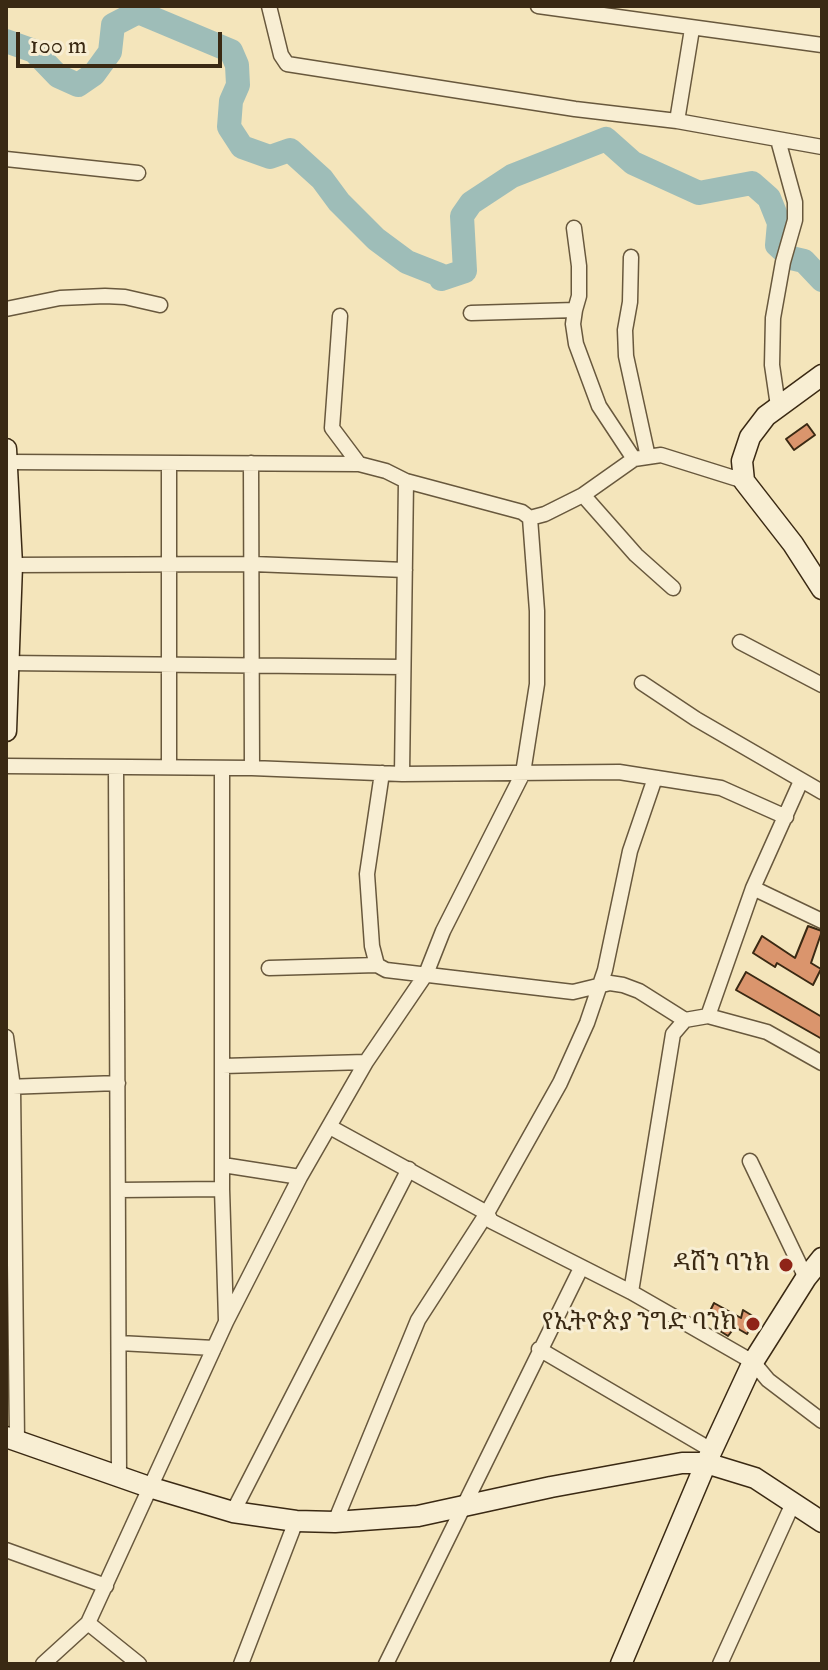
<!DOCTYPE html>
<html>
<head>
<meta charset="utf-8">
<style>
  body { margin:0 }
  #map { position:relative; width:828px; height:1670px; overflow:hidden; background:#f4e5bb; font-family:"IM FELL Double Pica",serif }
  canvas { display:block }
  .frame { position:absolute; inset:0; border:8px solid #3a2913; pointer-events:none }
  .scale { position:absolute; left:16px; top:32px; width:206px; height:36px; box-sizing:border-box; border:4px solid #3a2913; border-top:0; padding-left:10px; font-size:24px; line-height:28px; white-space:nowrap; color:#3a2913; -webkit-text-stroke:6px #f8eed3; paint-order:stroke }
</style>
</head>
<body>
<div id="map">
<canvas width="828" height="1670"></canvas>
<div class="frame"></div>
<div class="scale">100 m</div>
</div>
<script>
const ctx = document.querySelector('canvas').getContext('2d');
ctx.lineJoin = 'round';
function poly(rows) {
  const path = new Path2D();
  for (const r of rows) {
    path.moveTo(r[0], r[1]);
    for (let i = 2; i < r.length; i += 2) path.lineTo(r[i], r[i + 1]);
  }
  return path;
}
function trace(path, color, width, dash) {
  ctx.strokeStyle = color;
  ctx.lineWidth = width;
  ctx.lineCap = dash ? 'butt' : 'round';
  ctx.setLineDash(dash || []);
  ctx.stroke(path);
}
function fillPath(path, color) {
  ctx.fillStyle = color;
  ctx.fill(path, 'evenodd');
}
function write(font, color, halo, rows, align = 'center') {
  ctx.font = font + ' "IM FELL Double Pica","Noto Serif Ethiopic",serif';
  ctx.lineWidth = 6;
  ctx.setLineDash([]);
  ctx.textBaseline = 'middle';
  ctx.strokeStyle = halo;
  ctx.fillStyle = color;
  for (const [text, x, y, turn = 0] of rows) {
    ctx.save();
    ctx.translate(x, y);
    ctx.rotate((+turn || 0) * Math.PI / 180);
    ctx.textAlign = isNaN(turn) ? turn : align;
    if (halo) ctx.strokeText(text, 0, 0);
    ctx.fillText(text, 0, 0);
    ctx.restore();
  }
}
trace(poly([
  [6,41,34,51,58,76,78,85,94,74,110,52,113,25,138,12,231,51,237,65,238,85,231,101,229,127,242,147,270,157,290,150,322,179,339,202,376,239,407,262,440,275,441,279,465,271,462,216,471,203,512,176,606,139,633,163,699,193,752,183,769,198,779,223,777,245,791,258,804,261,822,280]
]), '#9ebdb8', 24);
const building = poly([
  [807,424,815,435,794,450,786,439,807,424],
  [808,926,822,931,811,963,821,969,813,985,777,963,775,967,753,953,762,936,795,958,808,926],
  [746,972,822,1017,822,1039,736,990,746,972],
  [714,1303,741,1318,743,1310,756,1318,747,1334,735,1327,728,1336,720,1331,725,1321,710,1311,714,1303]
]);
fillPath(building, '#da956d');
trace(building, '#3a2913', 2);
const street = poly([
  [269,6,281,55,287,64,575,109,677,121,822,147],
  [538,6,822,45],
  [677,121,692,29],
  [778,140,795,202,795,220,783,262,773,318,772,365,778,406],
  [6,159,138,173],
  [574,228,579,266,579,296,575,310],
  [631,257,630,302,625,330,626,356,648,457],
  [6,309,60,298,105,296,125,297,160,305],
  [471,313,575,310,573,324,576,344,599,406,634,459],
  [340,316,332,428,359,464],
  [8,462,359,464,386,471,406,481,522,512,530,518],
  [251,463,252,768],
  [583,495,636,555,673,588],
  [12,565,253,564,405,570],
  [740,642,822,685],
  [6,663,403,667],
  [642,683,696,719,822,792],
  [6,766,252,768,402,774,619,772,721,788,786,817],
  [116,767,119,1476],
  [169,767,169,463],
  [222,768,222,1189,226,1320],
  [402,774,406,481],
  [753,888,822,921],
  [377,965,372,946,367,874,382,773],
  [269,968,377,965,386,970,573,992,610,983,623,985,639,991,685,1020],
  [708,1016,753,888,801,781],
  [6,1037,13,1087,17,1440],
  [223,1066,366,1062],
  [6,1087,118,1083],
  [330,1127,487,1213,491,1221,631,1292,753,1362,768,1380,822,1421],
  [750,1161,806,1278],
  [223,1165,300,1177],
  [119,1190,222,1189],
  [631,1292,673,1034,685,1020,708,1016,767,1032,822,1063],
  [119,1343,214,1348],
  [539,1349,713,1451],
  [233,1512,409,1169],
  [335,1522,418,1320,487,1213,560,1083,587,1023,605,970,630,851,655,778],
  [6,1550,106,1586],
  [88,1623,139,1664],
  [43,1664,88,1623,226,1322,300,1177,366,1062,426,974,443,931,523,773,537,684,537,611,530,518,545,514,583,495,634,459,661,455,744,481],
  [241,1664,296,1521],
  [386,1664,581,1268],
  [720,1664,794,1501]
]);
const secondary = poly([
  [822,375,766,416,750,437,742,461,744,481,793,544,822,589],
  [6,449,12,565,6,731],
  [6,1437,149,1487,233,1512,296,1521,335,1522,418,1516,551,1487,682,1463,706,1463,755,1478,822,1522],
  [621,1664,706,1463,753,1362,806,1278,822,1258]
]);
trace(street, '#68583d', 17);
trace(secondary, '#3a2913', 23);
trace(street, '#f8eed3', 14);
trace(secondary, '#f8eed3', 20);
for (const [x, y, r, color] of [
  [786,1265,8,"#8f2418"],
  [753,1324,8,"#8f2418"]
]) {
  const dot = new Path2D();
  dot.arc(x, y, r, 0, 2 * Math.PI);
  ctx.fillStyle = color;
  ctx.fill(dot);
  trace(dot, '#f8eed3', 3);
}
write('24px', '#3a2913', '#f8eed3', [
  ["ዳሽን ባንክ",770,1265],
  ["የኢትዮጵያ ንግድ ባንክ",737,1324]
], 'right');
</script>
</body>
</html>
